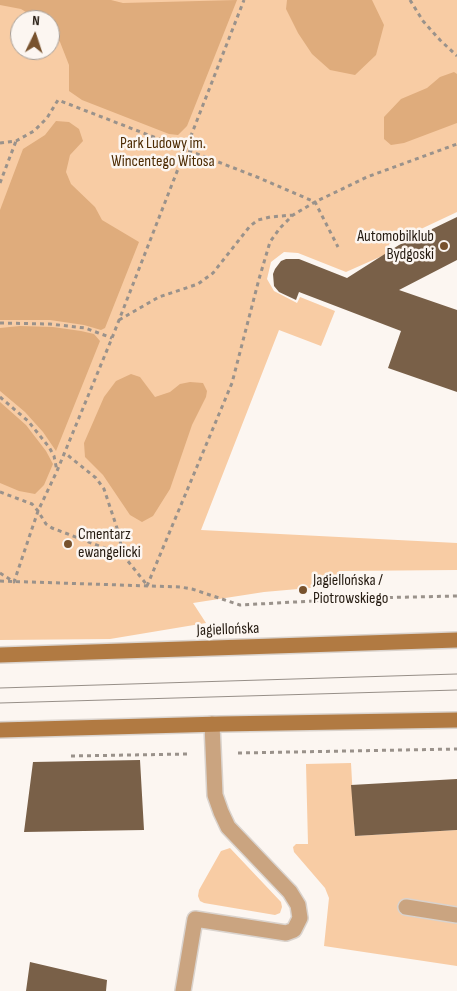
<!DOCTYPE html>
<html>
<head>
<meta charset="utf-8">
<style>
  body { margin:0 }
  #map { position:relative; width:457px; height:991px; overflow:hidden; background:#fcf6f1; font-family:"Sofia Sans Condensed",sans-serif }
  canvas { display:block }
  .north { position:absolute; left:10px; top:10px; width:50px; height:50px; box-sizing:border-box; background:#fcf6f1; border:1px solid #a69e97; border-radius:50%; rotate:4deg; font-size:14px; font-weight:700; line-height:20px; text-align:center; color:#251b11 }
  .north::after { content:''; display:block; margin:auto; width:18px; height:22px; background:#78522d; clip-path:polygon(50% 0,100% 100%,50% 72%,0 100%) }
</style>
</head>
<body>
<div id="map">
<canvas width="457" height="991"></canvas>
<div class="north">N</div>
</div>
<script>
const ctx = document.querySelector('canvas').getContext('2d');
ctx.lineJoin = 'round';
function fillPath(path, color) {
  ctx.fillStyle = color;
  ctx.fill(path, 'evenodd');
}
function poly(rows) {
  const path = new Path2D();
  for (const r of rows) {
    path.moveTo(r[0], r[1]);
    for (let i = 2; i < r.length; i += 2) path.lineTo(r[i], r[i + 1]);
  }
  return path;
}
function trace(path, color, width, dash) {
  ctx.strokeStyle = color;
  ctx.lineWidth = width;
  ctx.lineCap = dash ? 'butt' : 'round';
  ctx.setLineDash(dash || []);
  ctx.stroke(path);
}
function write(font, color, halo, rows, align = 'center') {
  ctx.font = font + ' "Sofia Sans Condensed",sans-serif';
  ctx.lineWidth = 5;
  ctx.setLineDash([]);
  ctx.textBaseline = 'middle';
  ctx.strokeStyle = halo;
  ctx.fillStyle = color;
  for (const [text, x, y, turn = 0] of rows) {
    ctx.save();
    ctx.translate(x, y);
    ctx.rotate((+turn || 0) * Math.PI / 180);
    ctx.textAlign = isNaN(turn) ? turn : align;
    if (halo) ctx.strokeText(text, 0, 0);
    ctx.fillText(text, 0, 0);
    ctx.restore();
  }
}
fillPath(poly([
  [0,0,457,0,457,212,389,244,391,252,346,272,298,253,284,252,271,262,267,279,274,291,297,303,300,297,335,311,321,346,279,330,201,530,457,543,457,570,339,571,332,586,264,592,193,603,206,623,110,639,0,640],
  [20,20,50,20,50,50,20,50],
  [351,763,355,836,457,830,457,966,324,946,329,898,325,888,294,852,293,847,296,844,308,844,306,764],
  [230,848,281,902,282,907,280,913,275,915,204,903,200,901,198,896,199,890,221,851]
]), '#f8cca4');
fillPath(poly([
  [0,0,111,0,123,3,237,0,187,126,178,135,169,134,82,100,69,91,69,65,60,42,50,30,50,20,39,20,21,9,0,5],
  [287,0,372,0,384,25,376,55,355,75,330,70,312,54,298,33,286,9],
  [454,72,457,74,457,123,404,143,391,145,384,139,384,117,401,99,427,88,440,77],
  [56,121,69,122,79,129,83,141,70,155,66,172,71,184,95,207,102,220,139,242,105,328,101,330,84,325,50,320,0,320,0,210,23,149,45,135],
  [20,326,53,327,81,331,94,334,100,341,56,451,43,432,25,412,0,391,0,328],
  [131,374,140,377,155,397,170,392,180,384,190,382,203,383,207,391,206,397,192,425,170,489,153,516,142,522,130,515,103,475,85,457,84,443,104,397,116,381],
  [0,402,26,425,46,451,53,464,44,485,35,494,19,491,0,483]
]), '#dfac7c');
fillPath(poly([
  [457,217,457,260,399,290,457,310,457,392,388,368,401,331,299,292,296,300,279,292,274,286,273,274,275,269,281,261,286,259,299,259,347,278,399,245],
  [140,760,144,830,24,832,33,762],
  [457,779,457,830,355,836,351,785],
  [30,962,107,980,106,991,26,991]
]), '#796048');
const service = poly([
  [406,907,457,915],
  [183,991,195,919,286,933,294,930,300,918,298,905,290,892,228,827,221,812,215,795,212,724]
]);
const secondary = poly([
  [0,655,457,640],
  [0,730,221,724,457,720]
]);
trace(service, '#dad3cd', 18);
trace(secondary, '#dad3cd', 18);
trace(poly([
  [410,0,423,21,440,40,457,56],
  [0,143,16,141,34,131,47,118,58,100,257,177,315,202,338,247],
  [0,183,16,141],
  [119,320,159,297,198,284,213,273,250,226,258,220,270,217,293,215],
  [0,323,50,324,85,328,112,338],
  [0,397,28,421,49,447,54,456,57,471],
  [0,492,32,504,38,511,46,524,52,528,123,555,118,531,104,489,96,478,65,453],
  [123,555,147,585],
  [0,573,14,582,38,511,57,471,112,338,244,0],
  [0,581,180,587,192,589,240,605,369,598,457,596],
  [147,586,232,383,259,279,270,242,280,228,293,215,315,202,367,177,457,144],
  [238,753,457,749],
  [71,756,189,754]
]), '#9a928b', 3, [4, 4]);
trace(service, '#caa480', 15);
trace(secondary, '#b17a42', 15);
trace(poly([
  [0,688,457,674],
  [0,703,457,690]
]), '#978f88', 1);
for (const [x, y, r, color] of [
  [444,246,5,"#78522d"],
  [68,544,5,"#78522d"],
  [303,590,5,"#78522d"]
]) {
  const dot = new Path2D();
  dot.arc(x, y, r, 0, 2 * Math.PI);
  ctx.fillStyle = color;
  ctx.fill(dot);
  trace(dot, '#fcf6f1', 2);
}
write('16px', '#4d2c04', '#fcf6f1', [
  ["Park Ludowy im.",163,144],
  ["Wincentego Witosa",163,162]
]);
write('16px', '#251b11', '#fcf6f1', [
  ["Automobilklub",434,237,"right"],
  ["Bydgoski",434,255,"right"],
  ["Cmentarz",78,535],
  ["ewangelicki",78,553],
  ["Jagiellońska /",313,581],
  ["Piotrowskiego",313,599]
], 'left');
write('16px', '#251b11', '#fcf6f1', [
  ["Jagiellońska",228,630,-2]
]);
</script>
</body>
</html>
